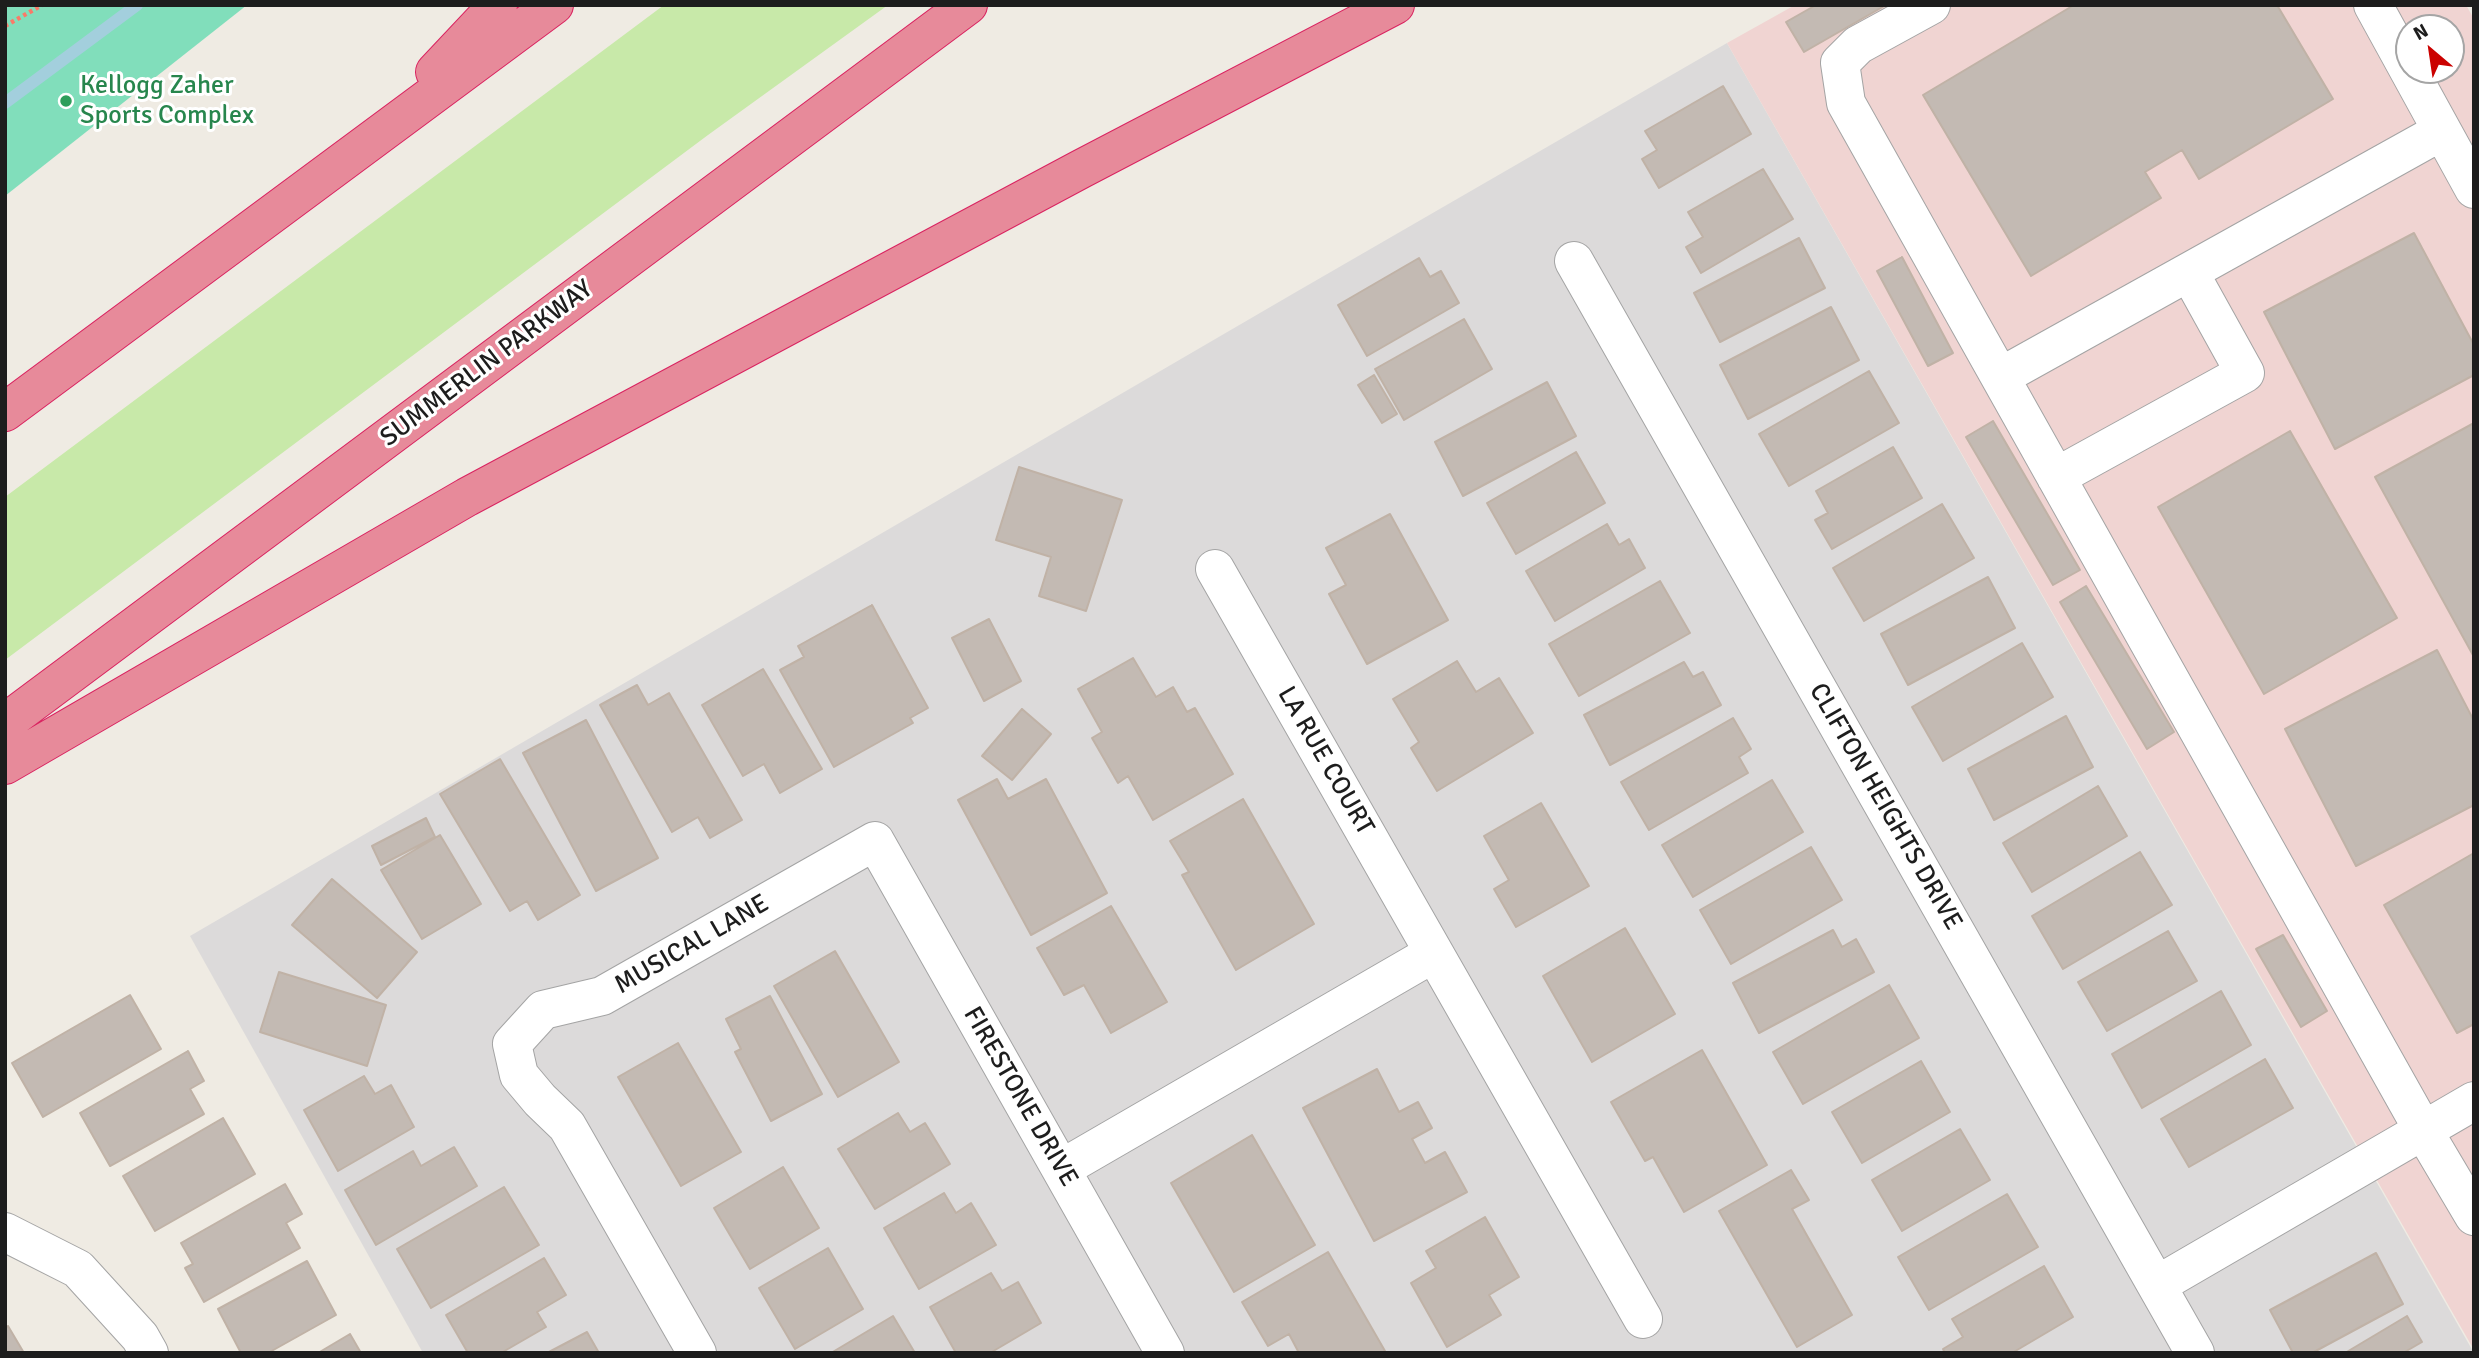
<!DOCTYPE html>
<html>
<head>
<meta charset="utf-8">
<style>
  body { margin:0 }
  #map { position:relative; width:2479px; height:1358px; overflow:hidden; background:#efebe3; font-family:Signika,sans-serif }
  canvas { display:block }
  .frame { position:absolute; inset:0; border:7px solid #1d1d1d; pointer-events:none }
  .north { position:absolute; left:2395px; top:14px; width:70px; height:70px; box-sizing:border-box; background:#fff; border:2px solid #a5a5a5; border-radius:50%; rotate:331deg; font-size:19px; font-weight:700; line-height:28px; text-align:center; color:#1d1d1d }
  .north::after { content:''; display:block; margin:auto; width:24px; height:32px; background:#cb0200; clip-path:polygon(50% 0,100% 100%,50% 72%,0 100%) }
</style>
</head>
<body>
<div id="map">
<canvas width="2479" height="1358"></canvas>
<div class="frame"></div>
<div class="north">N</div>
</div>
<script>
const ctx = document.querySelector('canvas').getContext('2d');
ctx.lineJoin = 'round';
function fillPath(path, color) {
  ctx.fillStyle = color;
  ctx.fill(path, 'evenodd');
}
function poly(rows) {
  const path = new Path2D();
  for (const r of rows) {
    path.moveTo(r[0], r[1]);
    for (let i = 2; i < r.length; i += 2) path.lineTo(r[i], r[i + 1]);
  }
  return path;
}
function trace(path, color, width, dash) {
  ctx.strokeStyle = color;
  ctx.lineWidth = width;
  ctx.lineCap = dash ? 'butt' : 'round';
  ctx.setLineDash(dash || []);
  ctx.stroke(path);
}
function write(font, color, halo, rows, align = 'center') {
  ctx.font = font + ' Signika,sans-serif';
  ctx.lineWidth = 6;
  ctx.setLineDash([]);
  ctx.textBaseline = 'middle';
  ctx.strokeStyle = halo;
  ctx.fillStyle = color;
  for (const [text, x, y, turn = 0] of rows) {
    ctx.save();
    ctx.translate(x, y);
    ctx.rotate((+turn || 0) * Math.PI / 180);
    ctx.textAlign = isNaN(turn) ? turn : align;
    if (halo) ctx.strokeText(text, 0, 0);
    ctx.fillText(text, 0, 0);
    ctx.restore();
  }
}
fillPath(poly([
  [1727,43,2474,1353,423,1353,190,936,1296,292]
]), '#dcdada');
fillPath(poly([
  [1795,5,2466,5,2474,19,2474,1350,1727,43],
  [2409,28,2451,28,2451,70,2409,70]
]), '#f0d4d2');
fillPath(poly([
  [664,5,888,5,708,135,5,660,5,497]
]), '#c8e9a9');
fillPath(poly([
  [5,5,247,5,5,196]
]), '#81debb');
trace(poly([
  [5,103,137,5]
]), '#a3cfdd', 12);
const building = poly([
  [1816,5,1886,5,1804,52,1786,22,1816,5],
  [2074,5,2277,5,2333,99,2199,179,2182,150,2145,172,2161,198,2031,276,1923,95,2074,5],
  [1723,86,1751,134,1659,188,1642,159,1657,150,1645,131,1723,86],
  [1763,169,1793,219,1701,273,1686,247,1703,237,1688,212,1763,169],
  [2414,233,2474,345,2474,375,2335,449,2264,312,2414,233],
  [1799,238,1825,288,1720,342,1694,293,1799,238],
  [1902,257,1953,353,1928,366,1877,271,1902,257],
  [1419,258,1430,277,1441,271,1459,303,1367,356,1338,305,1419,258],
  [1831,307,1859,360,1748,419,1720,365,1831,307],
  [1464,319,1492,369,1404,420,1375,369,1464,319],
  [1869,371,1899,423,1789,486,1759,434,1869,371],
  [1374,375,1397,414,1382,423,1358,385,1374,375],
  [1547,382,1576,436,1463,496,1435,442,1547,382],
  [1993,421,2080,570,2053,585,1966,437,1993,421],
  [2474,423,2474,657,2375,477,2474,423],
  [2290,431,2397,618,2264,694,2158,507,2290,431],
  [1893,447,1922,498,1832,549,1815,520,1828,513,1816,491,1893,447],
  [1576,452,1605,503,1516,554,1487,503,1576,452],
  [1019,467,1122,500,1086,611,1039,596,1051,557,996,540,1019,467],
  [1942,504,1974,558,1864,621,1833,568,1942,504],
  [1390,514,1448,620,1367,664,1329,594,1346,585,1326,548,1390,514],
  [1607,524,1619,545,1629,539,1645,568,1555,621,1526,571,1607,524],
  [1988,577,2015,628,1908,685,1881,634,1988,577],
  [1660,581,1690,633,1579,696,1549,644,1660,581],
  [2086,586,2174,732,2147,749,2060,602,2086,586],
  [872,605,928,708,910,718,913,723,834,767,780,670,804,657,798,646,872,605],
  [989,619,1021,681,984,701,952,638,989,619],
  [2022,643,2053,697,1943,761,1912,707,2022,643],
  [2437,650,2474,721,2474,805,2356,866,2285,729,2437,650],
  [1133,658,1156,697,1173,687,1187,712,1195,708,1233,774,1153,820,1128,776,1118,783,1092,738,1102,732,1078,689,1133,658],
  [1457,661,1476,692,1499,678,1533,733,1437,791,1411,748,1419,742,1393,699,1457,661],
  [1684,662,1693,677,1703,672,1721,705,1610,765,1584,715,1684,662],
  [763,669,822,769,780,793,764,764,743,776,702,705,763,669],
  [637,685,648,705,669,693,742,820,710,838,698,817,672,832,600,705,637,685],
  [1022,709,1051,734,1012,780,982,756,1022,709],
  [2066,716,2093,767,1994,820,1968,769,2066,716],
  [1733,718,1751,749,1739,757,1748,773,1649,830,1621,782,1733,718],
  [586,720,658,858,596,891,523,753,586,720],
  [500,759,580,895,538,920,527,901,510,911,440,794,500,759],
  [997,779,1008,799,1046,779,1107,893,1031,935,958,800,997,779],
  [1772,780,1803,832,1693,897,1662,845,1772,780],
  [2098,786,2127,836,2032,892,2003,843,2098,786],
  [1243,799,1314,924,1236,970,1182,875,1189,872,1170,841,1243,799],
  [1541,803,1589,886,1516,927,1494,889,1509,880,1484,836,1541,803],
  [426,818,435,837,381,865,372,846,426,818],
  [440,835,481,904,422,939,381,870,440,835],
  [1811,847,1842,900,1731,964,1700,910,1811,847],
  [2140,852,2172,905,2063,969,2032,916,2140,852],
  [2474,853,2474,1024,2457,1033,2384,905,2474,853],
  [332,879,417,952,377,998,292,925,332,879],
  [1111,906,1167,1002,1111,1033,1084,985,1064,995,1037,948,1111,906],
  [1625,928,1675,1014,1592,1062,1543,976,1625,928],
  [1833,930,1842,947,1856,939,1874,972,1759,1033,1733,983,1833,930],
  [2168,931,2197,981,2107,1031,2078,982,2168,931],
  [2283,935,2327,1011,2301,1027,2256,949,2283,935],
  [835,951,899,1062,838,1097,774,986,835,951],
  [279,972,386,1005,367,1066,260,1032,279,972],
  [1889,985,1919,1038,1803,1104,1773,1052,1889,985],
  [2221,991,2251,1045,2142,1108,2112,1054,2221,991],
  [130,995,161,1049,43,1117,12,1063,130,995],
  [770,996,822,1094,771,1121,735,1052,741,1049,726,1019,770,996],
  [678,1043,741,1152,681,1186,618,1077,678,1043],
  [1702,1050,1767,1165,1684,1212,1653,1157,1645,1161,1611,1102,1702,1050],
  [188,1051,204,1081,190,1089,204,1114,110,1166,80,1113,188,1051],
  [2265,1059,2293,1108,2189,1167,2161,1119,2265,1059],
  [1921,1061,1950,1112,1862,1163,1832,1112,1921,1061],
  [1377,1069,1399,1112,1418,1102,1432,1128,1412,1139,1425,1163,1445,1152,1467,1192,1374,1241,1303,1108,1377,1069],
  [364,1076,375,1094,391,1085,414,1127,338,1171,304,1110,364,1076],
  [898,1113,910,1132,925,1123,950,1164,875,1209,838,1149,898,1113],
  [223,1118,255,1174,155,1231,123,1176,223,1118],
  [1960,1129,1990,1180,1902,1231,1872,1180,1960,1129],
  [1252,1135,1315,1245,1234,1292,1171,1183,1252,1135],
  [454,1147,477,1186,376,1245,345,1190,413,1151,421,1166,454,1147],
  [783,1167,819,1228,750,1269,714,1208,783,1167],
  [1791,1170,1809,1200,1792,1209,1852,1315,1797,1347,1719,1211,1791,1170],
  [285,1184,302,1214,286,1223,300,1248,204,1302,185,1268,193,1264,181,1243,285,1184],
  [504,1187,539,1245,431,1308,397,1249,504,1187],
  [944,1193,956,1213,971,1203,996,1245,919,1289,884,1228,944,1193],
  [2007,1194,2038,1247,1929,1310,1898,1257,2007,1194],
  [1485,1217,1519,1277,1489,1295,1501,1315,1447,1347,1411,1283,1436,1268,1426,1251,1485,1217],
  [828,1248,863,1309,795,1349,759,1288,828,1248],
  [1328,1252,1385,1351,1382,1353,1299,1353,1289,1334,1268,1346,1242,1302,1328,1252],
  [2376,1253,2403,1304,2312,1353,2293,1353,2270,1310,2376,1253],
  [544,1258,566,1295,537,1312,546,1327,501,1353,468,1353,446,1315,544,1258],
  [307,1261,336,1315,268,1353,241,1353,218,1309,307,1261],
  [2044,1266,2073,1317,2012,1353,1945,1353,1943,1349,1963,1337,1952,1319,2044,1266],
  [991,1273,1002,1291,1018,1282,1041,1323,990,1353,956,1353,930,1307,991,1273],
  [893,1316,915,1353,831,1353,893,1316],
  [2407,1316,2422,1342,2403,1353,2345,1353,2407,1316],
  [8,1326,24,1353,5,1353,5,1328,8,1326],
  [587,1332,599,1353,547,1353,587,1332],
  [350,1334,361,1353,318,1353,350,1334]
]);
fillPath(building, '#c3bab3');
trace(building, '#c0b2a6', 2);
const minor = poly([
  [1931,5,1858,45,1840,63,1846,103,2423,1130,2474,1216],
  [2373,5,2474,189],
  [1574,261,2195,1353],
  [2000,377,2442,131],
  [2056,477,2245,373,2189,272],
  [1215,569,1643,1319],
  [1061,1169,1434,953],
  [5,1232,78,1269,140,1337,149,1353],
  [2157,1285,2474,1101],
  [697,1353,567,1126,540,1100,519,1075,512,1044,543,1010,602,996,875,841,1165,1353]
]);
const highway = poly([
  [435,72,498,5],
  [5,412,554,5],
  [5,723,968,5],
  [5,765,467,497,1081,169,1395,5]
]);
trace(minor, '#a4a4a4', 40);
trace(highway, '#d92360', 40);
trace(poly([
  [5,26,42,5]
]), '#fa7a69', 4.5, [3.5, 3.5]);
trace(minor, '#fff', 38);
trace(highway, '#e78a9a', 38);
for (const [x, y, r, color] of [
  [66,101,7,"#2e9e5b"]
]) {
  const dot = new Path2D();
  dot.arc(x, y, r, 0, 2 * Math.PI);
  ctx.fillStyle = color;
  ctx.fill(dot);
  trace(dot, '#fff', 2.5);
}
write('26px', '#27864d', '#fff', [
  ["Kellogg Zaher",80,86],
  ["Sports Complex",80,116]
], 'left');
write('26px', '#1d1d1d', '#fff', [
  ["SUMMERLIN PARKWAY",487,364,-37],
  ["LA RUE COURT",1325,761,60],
  ["CLIFTON HEIGHTS DRIVE",1885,807,60],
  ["MUSICAL LANE",692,945,-30],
  ["FIRESTONE DRIVE",1020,1097,60]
]);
</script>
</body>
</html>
